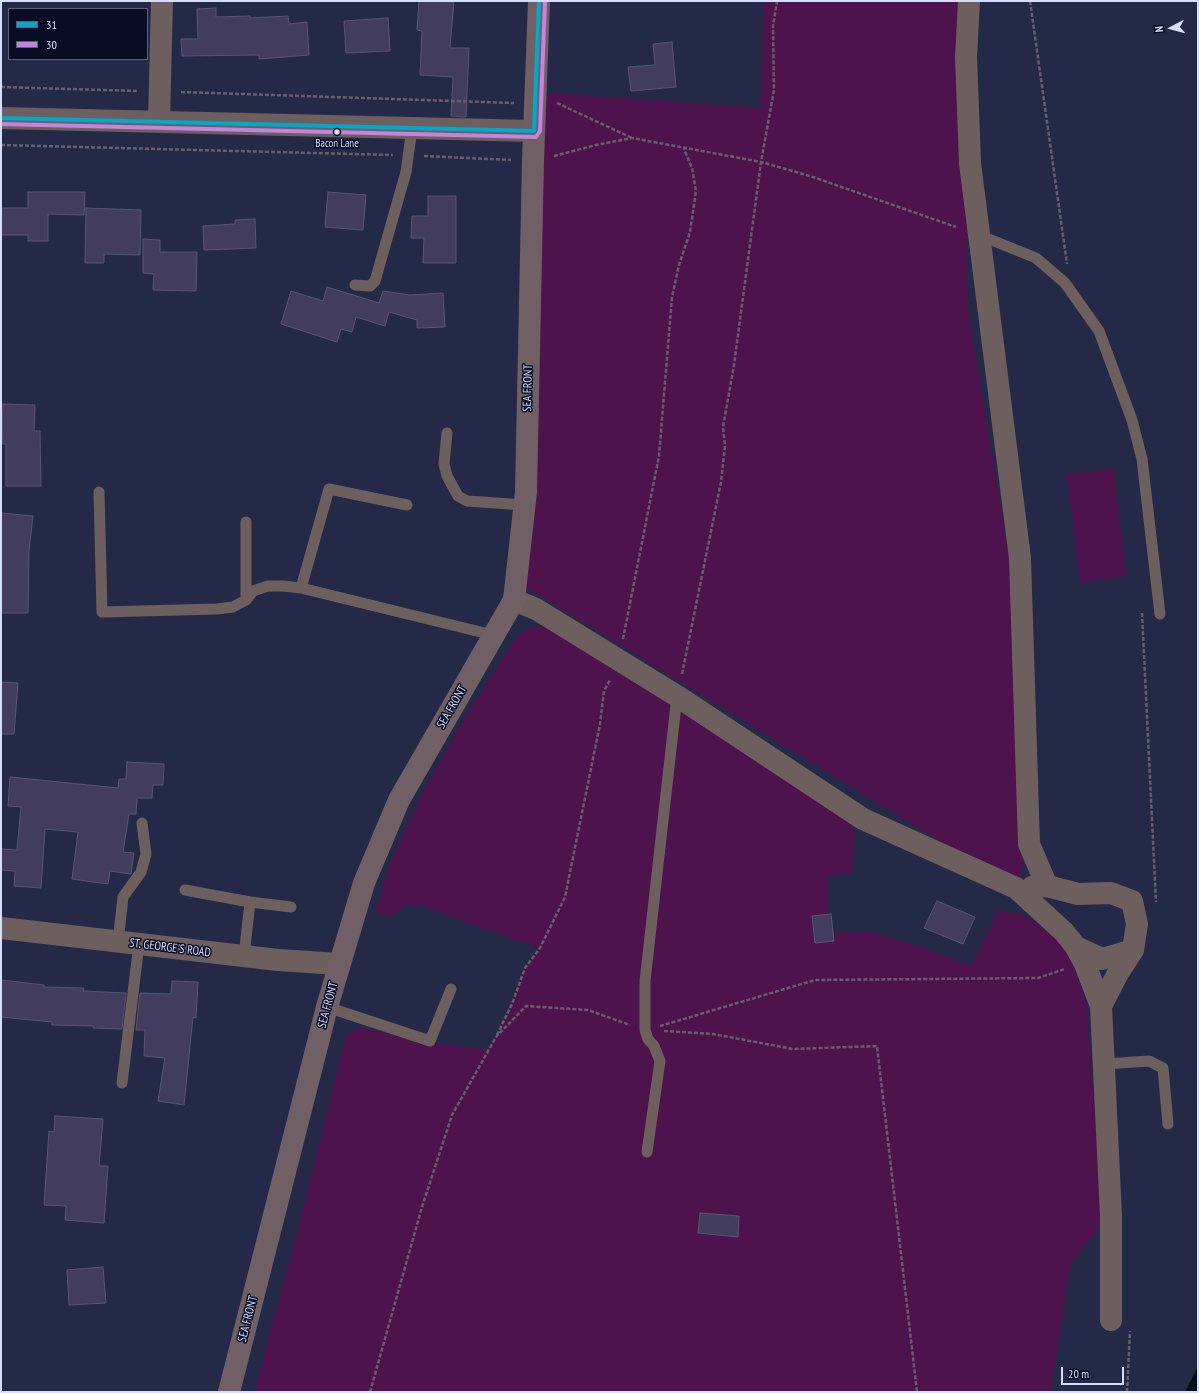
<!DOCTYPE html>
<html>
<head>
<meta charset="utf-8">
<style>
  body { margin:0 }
  #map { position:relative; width:1199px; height:1393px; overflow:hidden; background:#252948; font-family:"PT Sans Narrow",sans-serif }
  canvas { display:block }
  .frame { position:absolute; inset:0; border:2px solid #d6defb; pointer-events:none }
  .legend { position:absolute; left:8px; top:8px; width:140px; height:52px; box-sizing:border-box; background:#080c25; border:1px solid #5a607b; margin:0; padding:5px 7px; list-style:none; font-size:12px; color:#d6defb }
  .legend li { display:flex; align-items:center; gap:8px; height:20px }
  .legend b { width:20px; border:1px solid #5a607b }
  .north { position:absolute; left:1151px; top:8px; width:40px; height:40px; -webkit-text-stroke:3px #080c25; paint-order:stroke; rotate:264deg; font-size:11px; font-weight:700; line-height:16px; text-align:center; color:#d6defb }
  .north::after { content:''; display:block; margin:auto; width:14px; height:18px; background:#d6defb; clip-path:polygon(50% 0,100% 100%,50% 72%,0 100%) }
  .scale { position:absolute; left:1061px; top:1367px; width:63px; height:18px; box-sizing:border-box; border:2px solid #d6defb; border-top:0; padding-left:5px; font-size:12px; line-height:14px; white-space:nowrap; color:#d6defb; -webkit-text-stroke:3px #080c25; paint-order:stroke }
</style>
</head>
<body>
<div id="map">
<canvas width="1199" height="1393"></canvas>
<div class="frame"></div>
<ul class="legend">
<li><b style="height:5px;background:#00a9ce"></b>31</li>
<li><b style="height:5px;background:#c483df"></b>30</li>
</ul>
<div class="north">N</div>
<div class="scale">20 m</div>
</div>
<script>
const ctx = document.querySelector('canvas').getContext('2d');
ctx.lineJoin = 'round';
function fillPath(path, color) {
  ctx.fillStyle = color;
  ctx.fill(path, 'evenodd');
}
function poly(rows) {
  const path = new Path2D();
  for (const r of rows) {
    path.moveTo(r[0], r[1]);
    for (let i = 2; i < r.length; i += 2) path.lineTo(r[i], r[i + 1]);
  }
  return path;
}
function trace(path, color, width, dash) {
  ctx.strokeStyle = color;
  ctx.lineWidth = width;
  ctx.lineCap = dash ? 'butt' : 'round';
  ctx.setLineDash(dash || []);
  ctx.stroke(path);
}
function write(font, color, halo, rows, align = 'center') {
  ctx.font = font + ' "PT Sans Narrow",sans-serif';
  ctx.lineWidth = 3;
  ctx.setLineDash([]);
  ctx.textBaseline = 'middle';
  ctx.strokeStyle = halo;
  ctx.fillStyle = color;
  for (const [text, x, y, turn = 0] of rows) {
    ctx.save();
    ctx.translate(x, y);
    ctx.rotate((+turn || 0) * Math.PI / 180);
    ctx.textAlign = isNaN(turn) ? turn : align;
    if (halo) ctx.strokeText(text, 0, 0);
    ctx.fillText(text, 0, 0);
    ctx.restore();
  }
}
fillPath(poly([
  [764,1,970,1,967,95,967,305,1022,632,1029,844,1016,888,516,581,536,92,760,108],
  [1114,469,1126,576,1080,582,1067,474],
  [544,626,694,718,855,826,852,875,847,873,828,876,828,914,815,916,816,935,850,932,875,933,923,948,971,966,998,911,1021,914,1029,918,1045,929,1061,944,1069,956,1085,995,1087,1006,1102,1218,1098,1229,1074,1259,1069,1271,1051,1392,254,1392,296,1238,346,1036,352,1030,360,1028,439,1044,489,1049,512,1004,525,968,540,949,422,906,411,905,402,908,392,915,383,916,375,913,390,863,407,827,425,788,469,711,519,633,534,627]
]), '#4e124d');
fillPath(poly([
  [1198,1366,1198,1392,1185,1392]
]), '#031018');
const building = poly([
  [419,1,454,1,450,48,469,48,466,117,451,116,453,77,420,75,422,31,417,30,419,1],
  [216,8,216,17,250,16,250,18,288,16,289,24,307,22,309,55,259,59,259,55,182,56,181,39,198,39,197,9,216,8],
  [388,18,390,51,346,53,344,21,388,18],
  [672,42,676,87,631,91,628,67,655,65,653,44,672,42],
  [28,192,85,192,84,215,48,214,48,241,28,241,28,235,1,235,1,208,28,208,28,192],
  [328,192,366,195,363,230,325,227,328,192],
  [428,196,456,196,456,263,423,263,424,238,411,238,412,216,428,216,428,196],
  [86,208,141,210,140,255,104,254,104,263,85,263,86,208],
  [255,219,256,248,204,250,203,226,235,224,235,220,255,219],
  [143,239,160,240,160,252,197,252,196,291,153,290,154,274,143,273,143,239],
  [327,287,379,303,383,291,410,295,443,293,445,327,417,328,417,320,389,312,385,326,356,317,352,332,341,329,337,342,281,324,291,291,323,301,327,287],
  [3,404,35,405,34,431,40,431,41,486,6,486,6,444,2,444,3,404],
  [1,513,33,516,29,551,28,613,1,613,1,513],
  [1,682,18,683,14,734,1,734,1,682],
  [127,762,164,764,163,785,153,785,152,798,137,798,136,814,129,814,123,852,134,853,131,874,110,871,108,884,72,879,78,832,45,829,41,888,14,886,15,871,1,870,1,849,17,850,21,807,8,806,10,777,118,788,119,779,126,779,127,762],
  [937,901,975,917,963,944,924,928,937,901],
  [831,914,834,941,815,943,812,916,831,914],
  [1,980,44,985,44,987,84,988,83,991,126,993,122,1029,93,1028,93,1026,52,1025,52,1022,1,1017,1,980],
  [172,981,198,982,196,1018,193,1017,184,1105,158,1101,165,1058,144,1056,145,1030,136,1030,140,993,171,994,172,981],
  [55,1116,103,1119,99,1166,108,1166,104,1223,65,1220,66,1206,44,1205,49,1131,54,1132,55,1116],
  [700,1213,739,1216,738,1237,698,1233,700,1213],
  [103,1267,106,1303,69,1305,67,1270,103,1267]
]);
fillPath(building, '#423c5f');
trace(building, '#585771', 1);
trace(poly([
  [1030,1,1067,264],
  [1,87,138,91],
  [181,92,514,103],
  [557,103,632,138],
  [1,145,393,155],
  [424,156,511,160],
  [554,156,596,145,632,138,761,162,810,176,956,227],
  [1142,613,1156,902],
  [623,639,659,456,672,297,679,265,690,232,696,191,692,168,684,149],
  [682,674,721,482,725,446,723,427,734,365,761,162,774,90,773,26,777,1],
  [660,1026,815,980,1038,978,1065,969],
  [664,1031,713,1034,793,1049,877,1046,917,1392],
  [497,1035,512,1004,525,968,540,948,565,897,600,724,604,691,610,680],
  [370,1392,422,1207,452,1115,496,1037,526,1006,588,1010,630,1025],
  [1127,1392,1130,1331]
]), '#665f6b', 2.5, [4, 2]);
trace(poly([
  [979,235,1036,258,1065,283,1099,331,1132,420,1142,459,1160,614],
  [355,285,370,286,375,281,406,172,412,128],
  [447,433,444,464,447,476,458,496,467,501,524,505],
  [99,492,102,612,217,609,233,607,246,600,253,591,268,586,283,586,301,588,493,635],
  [301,588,329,489,407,505],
  [246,600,246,522],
  [185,890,250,902],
  [118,942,123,897,141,872,146,854,142,823],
  [244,956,250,902,291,907],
  [327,1007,430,1041,451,989],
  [1105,1064,1149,1061,1163,1068,1168,1124],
  [122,1083,139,944],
  [647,1152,660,1061,654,1046,648,1039,645,1030,645,981,677,696]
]), '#6e5f5f', 11);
trace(poly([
  [969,1,966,57,970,163,1020,558,1029,844,1047,886],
  [1,118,534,131],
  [159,121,162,1],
  [514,600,536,609,677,696,863,819,1016,888,1064,932,1076,947,1085,964,1101,1006,1111,1216,1111,1320],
  [1032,887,1047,886,1078,894,1111,893,1132,901,1137,924,1133,950,1118,973,1101,1006],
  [1,928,278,960,339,964],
  [1076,947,1102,959,1133,950]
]), '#6e5f5f', 22);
trace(poly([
  [229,1392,327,1007,364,883,399,800,514,600,526,492,533,161,539,1]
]), '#706066', 22);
trace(poly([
  [1,118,534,131,539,1]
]), '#00a9ce', 4);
trace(poly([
  [1,124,536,137,540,131,545,1]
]), '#c483df', 4);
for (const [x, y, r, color] of [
  [337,132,3.5,"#d6defb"]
]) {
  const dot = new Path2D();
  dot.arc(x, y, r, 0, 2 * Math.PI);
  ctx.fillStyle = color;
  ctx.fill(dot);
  trace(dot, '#080c25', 1.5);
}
write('11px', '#d6defb', '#080c25', [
  ["Bacon Lane",337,144]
]);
write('12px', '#d6defb', '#080c25', [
  ["SEA FRONT",528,388,-89],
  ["SEA FRONT",452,707,-60],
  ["ST. GEORGE'S ROAD",170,948,7],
  ["SEA FRONT",328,1005,-75],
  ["SEA FRONT",248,1319,-76]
]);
</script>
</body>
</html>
